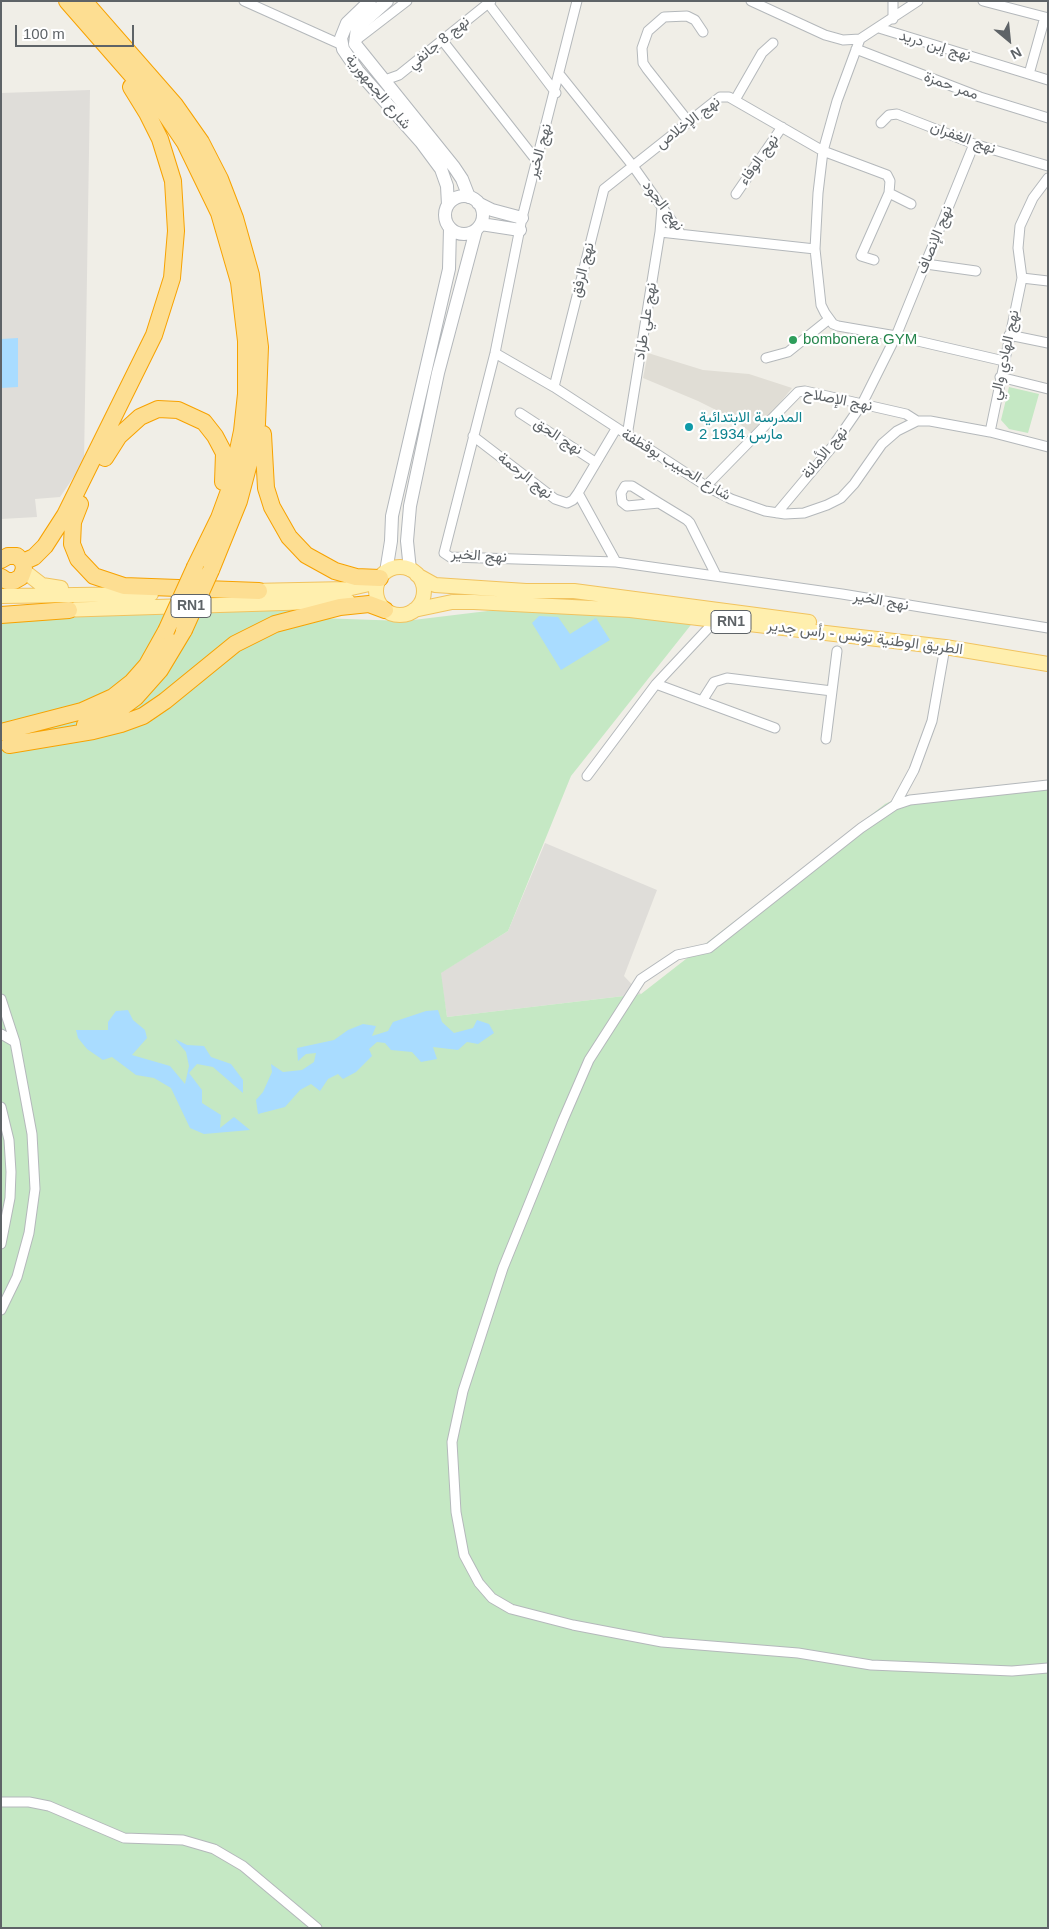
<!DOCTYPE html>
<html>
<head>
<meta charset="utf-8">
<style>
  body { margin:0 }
  #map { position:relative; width:1049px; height:1929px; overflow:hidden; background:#f0eee7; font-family:Helvetica,sans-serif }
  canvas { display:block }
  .frame { position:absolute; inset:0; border:2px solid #5e6367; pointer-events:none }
  .north { position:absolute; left:984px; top:15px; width:50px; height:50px; -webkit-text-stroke:4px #fff; paint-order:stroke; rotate:152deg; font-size:14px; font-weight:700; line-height:20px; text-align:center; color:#5e6367 }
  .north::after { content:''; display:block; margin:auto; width:18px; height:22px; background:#5e6367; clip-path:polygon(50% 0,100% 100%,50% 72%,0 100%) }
  .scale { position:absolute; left:15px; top:25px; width:119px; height:22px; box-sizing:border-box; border:2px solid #5e6367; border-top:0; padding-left:6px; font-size:15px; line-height:18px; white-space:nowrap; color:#5e6367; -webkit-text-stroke:4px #fff; paint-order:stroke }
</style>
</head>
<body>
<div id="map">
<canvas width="1049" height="1929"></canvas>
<div class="frame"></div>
<div class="north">N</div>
<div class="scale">100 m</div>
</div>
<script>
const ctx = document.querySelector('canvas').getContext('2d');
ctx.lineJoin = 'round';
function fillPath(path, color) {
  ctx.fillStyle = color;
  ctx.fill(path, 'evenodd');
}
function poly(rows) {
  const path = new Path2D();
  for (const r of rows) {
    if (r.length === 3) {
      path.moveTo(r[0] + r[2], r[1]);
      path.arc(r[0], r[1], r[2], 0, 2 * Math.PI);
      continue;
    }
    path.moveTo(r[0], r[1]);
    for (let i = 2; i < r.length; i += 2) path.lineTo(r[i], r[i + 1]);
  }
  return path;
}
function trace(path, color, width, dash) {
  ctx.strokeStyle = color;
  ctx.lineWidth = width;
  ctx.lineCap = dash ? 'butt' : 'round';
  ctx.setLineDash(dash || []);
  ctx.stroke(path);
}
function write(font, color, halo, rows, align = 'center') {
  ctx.font = font + ' Helvetica,Vazirmatn,sans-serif';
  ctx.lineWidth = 4.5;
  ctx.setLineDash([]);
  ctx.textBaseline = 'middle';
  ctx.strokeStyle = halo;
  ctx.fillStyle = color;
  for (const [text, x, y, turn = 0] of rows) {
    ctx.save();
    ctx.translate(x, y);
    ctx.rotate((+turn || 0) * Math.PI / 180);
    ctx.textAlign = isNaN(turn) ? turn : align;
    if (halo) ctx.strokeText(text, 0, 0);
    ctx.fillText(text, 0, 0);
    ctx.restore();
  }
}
fillPath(poly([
  [90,90,84,462,60,497,35,499,37,517,1,519,1,93],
  [545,843,657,890,624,976,641,994,447,1017,440,973,508,931]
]), '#dfddd9');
fillPath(poly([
  [648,353,703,370,749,374,792,388,754,435,732,418,698,401,643,378]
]), '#e0ddd5');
fillPath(poly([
  [1009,387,1039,394,1028,433,1009,429,1001,420],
  [317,606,318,618,405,621,504,609,694,621,571,776,508,931,441,973,447,1017,641,994,885,804,902,796,1048,782,1048,1928,1,1928,1,617]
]), '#c5e8c4');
fillPath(poly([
  [18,338,18,387,1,388,1,339],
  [539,616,558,617,570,634,596,618,610,640,561,670,532,623],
  [128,1010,133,1020,145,1030,147,1038,132,1055,170,1066,185,1084,189,1066,186,1052,175,1039,187,1045,204,1046,211,1057,231,1064,243,1080,243,1093,213,1067,197,1064,189,1073,202,1090,202,1103,221,1115,220,1128,234,1117,250,1130,204,1134,190,1128,171,1088,154,1078,136,1075,112,1057,103,1060,87,1049,78,1038,76,1030,108,1030,108,1022,116,1011],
  [438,1010,442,1022,454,1033,473,1028,477,1020,489,1024,494,1033,478,1044,467,1042,458,1050,433,1047,437,1059,421,1062,412,1052,391,1050,385,1043,377,1042,369,1049,372,1056,356,1072,343,1079,338,1074,328,1079,320,1091,311,1084,300,1090,285,1107,258,1114,256,1100,263,1092,272,1072,271,1064,283,1072,302,1070,314,1062,316,1053,306,1054,298,1061,297,1048,334,1040,348,1030,363,1024,376,1026,372,1036,388,1031,393,1022,426,1011]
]), '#a9dcff');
const street = poly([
  [244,1,342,45],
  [577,1,522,218,495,353,444,553,450,557,616,562,842,594,1048,628],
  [751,1,825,35,843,40,860,39,918,1],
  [893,1,893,19],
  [983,1,1048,18],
  [488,3,556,93],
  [879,28,1048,80],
  [860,39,837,101,823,151,818,193,815,249,821,305,825,313,833,324,838,326,896,336,1004,361],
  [442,40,536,160],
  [355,41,407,1],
  [856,49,980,97,1048,118],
  [1029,74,1045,17],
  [560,75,633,166,681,234],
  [385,80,399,75,491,1],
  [735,100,762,53,773,43],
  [688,121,647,69,643,63,642,48,648,31,664,17,687,16,695,20,703,32],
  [881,123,889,115,897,114,974,144,1048,166],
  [889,193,911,204],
  [736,194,782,127],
  [660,232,815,249],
  [926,264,976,271],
  [1022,278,1048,281],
  [1009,335,1048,343],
  [495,353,554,387,706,486,731,499,765,511,785,514,804,513,827,505,841,498,854,484,882,444,897,431,917,421,930,421,990,432,1048,447],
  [766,358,788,352,828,320],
  [1000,377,1048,389],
  [554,387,604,189,720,97,729,97,823,151,887,175,890,181,889,193,861,256,874,260],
  [520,413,595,462],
  [616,429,578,493,616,562],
  [990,432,1022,278,1018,248,1020,226,1033,198,1048,178],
  [473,436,555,499,567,503,573,500,578,493],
  [627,436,660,232,662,207],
  [706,486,798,392,805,391,906,414,917,421],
  [659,503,627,506,622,502,621,493,625,486,632,486,659,503,687,520,690,523,716,575],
  [777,513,833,446,862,404,896,336,974,144],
  [656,684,775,728],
  [702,701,714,682,727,678,832,691],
  [826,739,837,651],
  [587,776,656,684,715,621],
  [1048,785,910,800,895,805,861,828,709,948,677,955,641,979,589,1060,563,1120,503,1268,463,1391,452,1442,456,1512,464,1555,479,1583,492,1598,511,1609,573,1625,662,1642,798,1653,871,1665,1012,1671,1048,1668],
  [895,805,914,770,932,721,945,647],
  [1,999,15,1042,32,1134,35,1189,29,1233,17,1277,1,1310],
  [1,1034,15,1042],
  [1,1107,9,1140,11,1172,10,1198,1,1244],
  [1,1802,29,1802,49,1806,124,1838,183,1840,214,1849,243,1866,317,1928]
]);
const secondary = poly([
  [370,1,347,23,341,38,343,49,358,71,421,142,441,169,447,186,448,205],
  [387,1,357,28,355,44,454,167,462,179,469,197],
  [464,215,19],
  [478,203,492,210,522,218],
  [481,224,520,230],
  [410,570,407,541,410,506,438,373,476,230],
  [386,572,391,541,392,516,449,269,450,228]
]);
const primary = poly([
  [400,591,24],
  [24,571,42,585,61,588],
  [417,575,435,585,526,591,574,591,809,622],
  [250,591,347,589,378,582],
  [1,596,151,594],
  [59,610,348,601],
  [414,610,452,602,474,602,630,610,945,647,1048,664]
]);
const highway = poly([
  [67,1,164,112,185,143,219,213,239,282,246,341,246,394,242,431,230,488,219,518,195,567],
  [84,1,175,105,201,142,220,179,235,218,251,275,260,347,257,424,251,456,239,501,211,570],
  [263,434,266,488,272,507,289,537,306,555,335,571,356,577,380,578],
  [105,458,119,436,140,417,158,409,178,410,204,422,215,436,224,453,223,482],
  [80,504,73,522,72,544,78,559,94,576,124,586,259,591],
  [1,560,8,556,17,556,23,562,24,569,21,577,14,581,7,581,1,577],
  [23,562,34,557,45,546,65,515,154,335,172,278,176,231,173,181,160,139,147,113,131,87],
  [1,615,69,610],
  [85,725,116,712,136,697,160,670,184,630],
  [1,732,82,711,113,697,132,682,147,665,166,631],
  [9,745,93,731,121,724,143,716,165,701,235,644,275,624,340,607,369,604,385,610]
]);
trace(street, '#b4b8bb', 11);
trace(secondary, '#b3b7bb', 14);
trace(primary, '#f1c35f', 16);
trace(highway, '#f7a201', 18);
trace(street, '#fff', 9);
trace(secondary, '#fff', 12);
trace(primary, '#ffefae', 14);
trace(highway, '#fdde92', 16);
const highwayBridge = poly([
  [184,630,211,570],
  [166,631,195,567]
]);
trace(highwayBridge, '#f7a201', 18, []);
trace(highwayBridge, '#fdde92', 16);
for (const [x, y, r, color] of [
  [793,340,5,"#2e9e5b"],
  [689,427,5,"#0f9aa8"]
]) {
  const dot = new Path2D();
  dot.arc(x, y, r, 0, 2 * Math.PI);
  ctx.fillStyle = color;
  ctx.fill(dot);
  trace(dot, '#fff', 2);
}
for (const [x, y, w] of [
  [191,606,40],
  [731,622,40]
]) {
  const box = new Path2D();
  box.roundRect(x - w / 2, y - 11.5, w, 23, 4);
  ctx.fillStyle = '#fff';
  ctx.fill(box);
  trace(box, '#5e6367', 1);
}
write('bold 14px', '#5e6367', null, [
  ["RN1",191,606],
  ["RN1",731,622]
]);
write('15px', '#5e6367', '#fff', [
  ["نهج 8 جانفي",439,43,-39],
  ["نهج إبن دريد",935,46,17],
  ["ممر حمزة",951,86,20],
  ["شارع الجمهورية",378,92,50],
  ["نهج الإخلاص",688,123,-37],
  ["نهج الغفران",963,138,20],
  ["نهج الخير",540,151,-75],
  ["نهج الوفاء",759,160,-55],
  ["نهج الجود",663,206,53],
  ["نهج الإنصاف",935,240,-68],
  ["نهج الرفق",583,270,-76],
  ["نهج علي طراد",646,321,-81],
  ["نهج الهادي والي",1005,355,-78],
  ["نهج الإصلاح",838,400,11],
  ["نهج الحق",558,437,33],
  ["نهج الأمانة",825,453,-50],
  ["شارع الحبيب بوقطفة",676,465,31],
  ["نهج الرحمة",525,476,38],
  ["نهج الخير",479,556,4],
  ["نهج الخير",881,601,10],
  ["الطريق الوطنية تونس - رأس جدير",865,638,7]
]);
write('15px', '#27864d', '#fff', [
  ["bombonera GYM",803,340]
], 'left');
write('15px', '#0d838f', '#fff', [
  ["المدرسة الابتدائية",699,418],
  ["2 مارس 1934",699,435]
], 'left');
</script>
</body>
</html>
